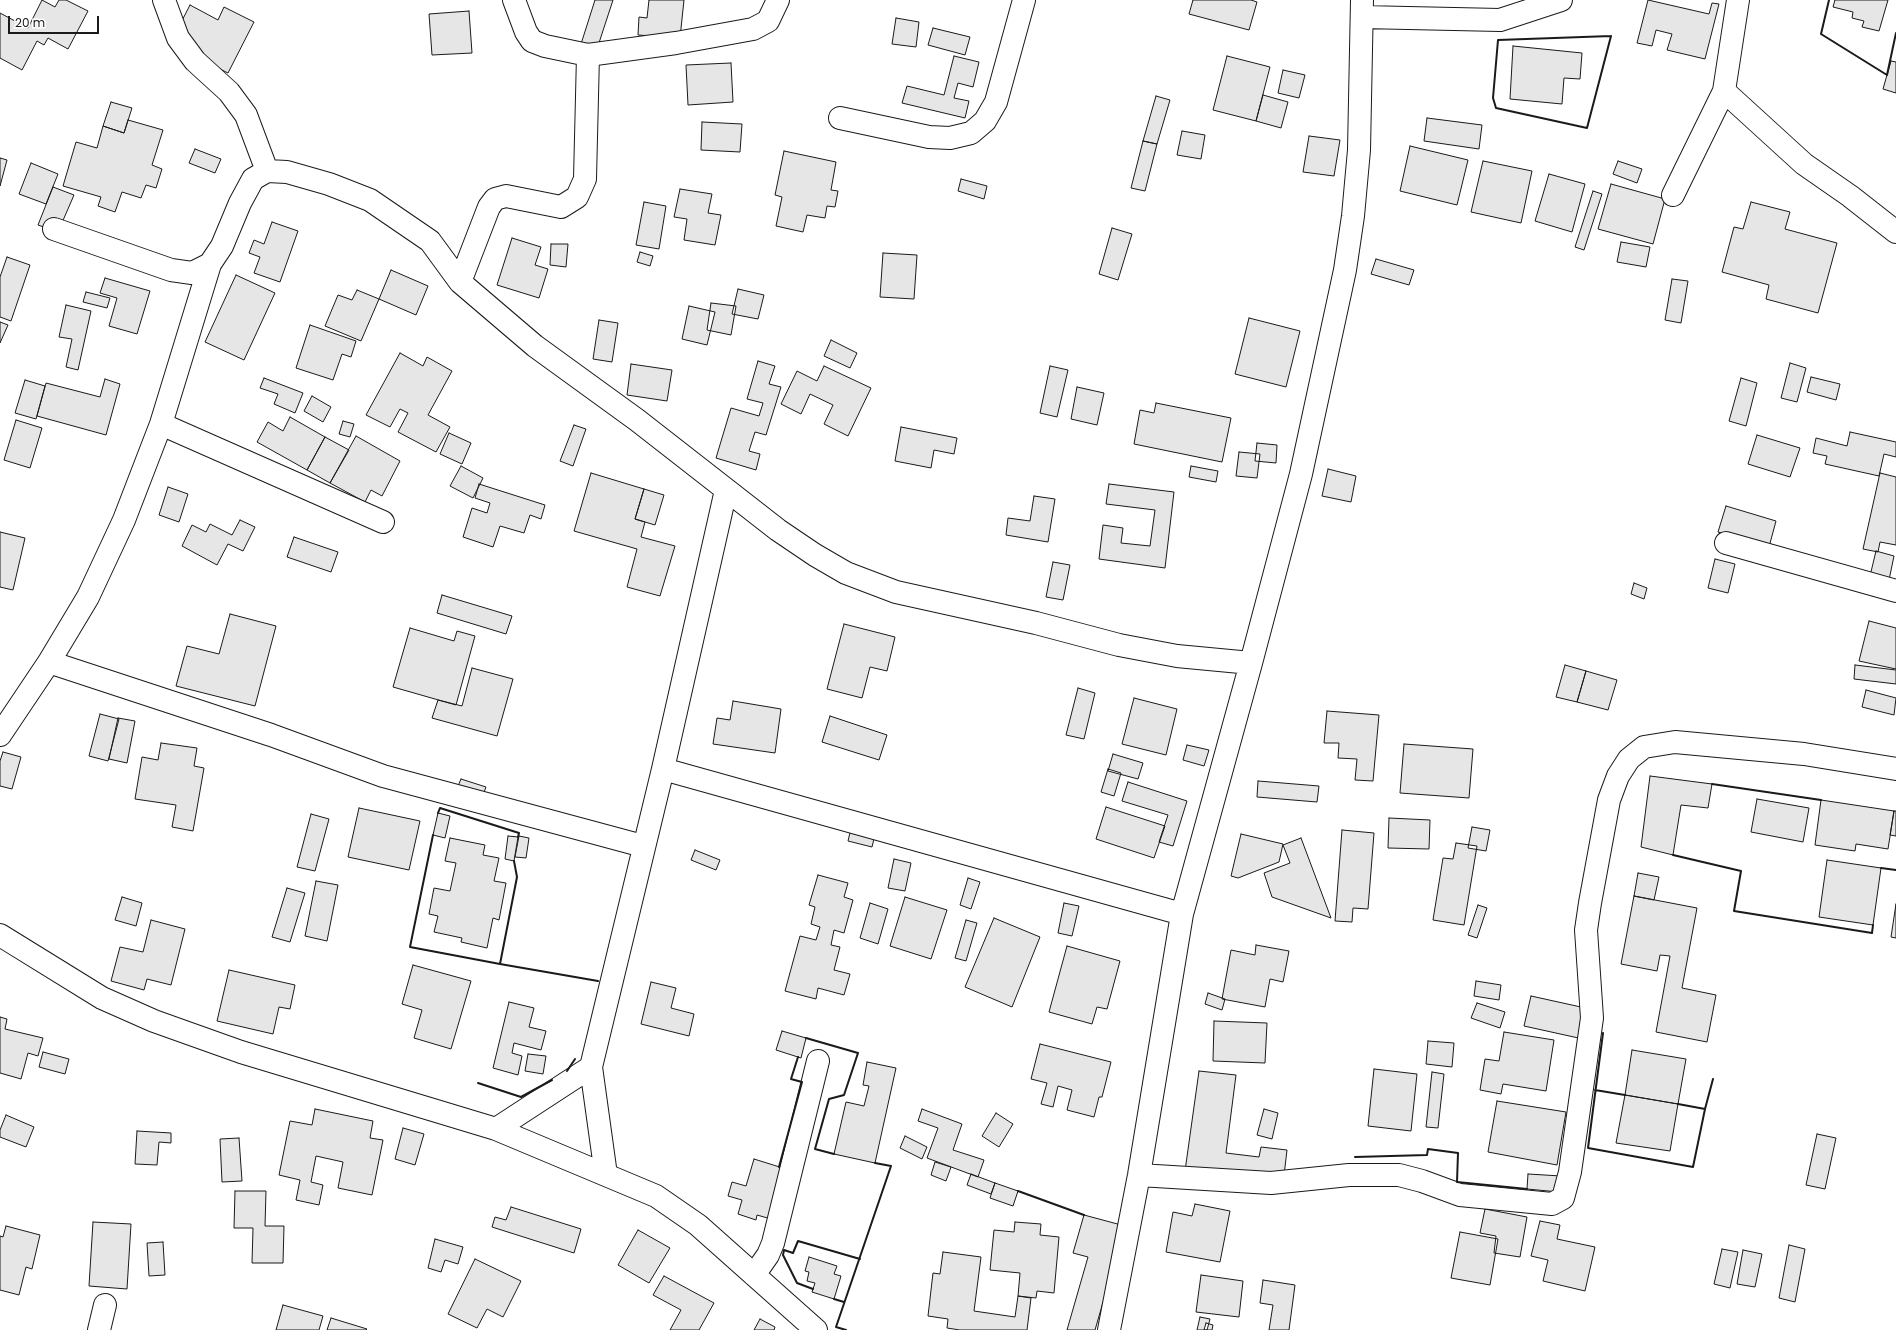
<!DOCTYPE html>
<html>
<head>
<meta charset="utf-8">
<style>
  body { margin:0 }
  #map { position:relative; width:1896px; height:1330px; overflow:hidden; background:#fff; font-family:Poppins,sans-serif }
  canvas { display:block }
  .scale { position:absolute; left:8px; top:16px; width:91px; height:18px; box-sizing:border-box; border:2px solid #1a1a1a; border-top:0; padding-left:5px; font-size:12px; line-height:14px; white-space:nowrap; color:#1a1a1a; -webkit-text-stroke:3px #fff; paint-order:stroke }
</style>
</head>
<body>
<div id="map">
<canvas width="1896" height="1330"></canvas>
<div class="scale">20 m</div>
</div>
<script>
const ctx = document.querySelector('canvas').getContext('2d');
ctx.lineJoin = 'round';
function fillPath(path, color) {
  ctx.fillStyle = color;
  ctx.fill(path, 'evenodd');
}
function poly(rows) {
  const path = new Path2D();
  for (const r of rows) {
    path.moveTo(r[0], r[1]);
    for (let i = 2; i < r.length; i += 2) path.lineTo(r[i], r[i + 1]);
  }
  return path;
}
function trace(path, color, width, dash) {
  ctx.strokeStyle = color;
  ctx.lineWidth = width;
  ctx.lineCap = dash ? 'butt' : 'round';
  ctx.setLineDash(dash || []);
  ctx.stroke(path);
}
const building = poly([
  [42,0,55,7,59,0,66,0,88,11,68,49,48,38,44,45,37,41,22,70,0,58,0,13,28,28,42,0],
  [595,0,613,0,597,49,581,44,595,0],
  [649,0,684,0,680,38,638,35,639,17,647,18,649,0],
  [1193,0,1251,0,1257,2,1249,30,1189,14,1193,0],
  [1648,0,1709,14,1712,3,1719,4,1705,59,1667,50,1672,34,1656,30,1652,46,1637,43,1648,0],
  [1835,0,1888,0,1879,31,1862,27,1864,21,1852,18,1853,12,1833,7,1835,0],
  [190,5,218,20,224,7,254,22,228,73,170,44,190,5],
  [469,11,472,53,432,55,429,14,469,11],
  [896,18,919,22,916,47,892,44,896,18],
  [933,28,970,37,965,55,928,45,933,28],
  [1513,46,1582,53,1580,79,1564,78,1562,104,1510,99,1513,46],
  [954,56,979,62,973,87,958,83,954,98,969,101,965,118,902,103,907,86,944,95,954,56],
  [1227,56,1270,67,1256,121,1213,110,1227,56],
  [1891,61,1896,62,1896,93,1883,89,1891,61],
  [731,63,733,102,688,105,686,65,731,63],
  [1283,70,1305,75,1299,98,1278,93,1283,70],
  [1263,95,1288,102,1281,128,1256,121,1263,95],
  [1156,96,1170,100,1157,144,1143,141,1156,96],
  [111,102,132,108,124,133,103,126,111,102],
  [1427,118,1482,125,1479,149,1424,141,1427,118],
  [128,120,163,130,152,165,162,169,156,188,146,185,141,198,122,192,115,212,98,206,101,197,63,186,76,142,97,148,103,126,124,133,128,120],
  [702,122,742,124,740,152,701,150,702,122],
  [1182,131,1205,135,1201,159,1177,155,1182,131],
  [1309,136,1340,140,1334,176,1303,172,1309,136],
  [1143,141,1157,144,1145,191,1131,188,1143,141],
  [1410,146,1468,160,1457,205,1400,191,1410,146],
  [195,149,221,159,215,173,189,163,195,149],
  [784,151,836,162,831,190,838,191,835,207,827,206,825,218,807,215,803,232,776,226,782,197,775,195,784,151],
  [0,158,7,160,0,186,0,158],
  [1483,161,1532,171,1521,223,1471,212,1483,161],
  [1618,161,1642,169,1637,183,1613,174,1618,161],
  [31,163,58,174,46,204,19,194,31,163],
  [1549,174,1585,184,1572,232,1535,221,1549,174],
  [961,179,987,186,984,199,958,191,961,179],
  [1611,184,1665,199,1653,244,1598,229,1611,184],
  [53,187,74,195,58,232,38,225,53,187],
  [680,189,712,194,708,213,721,215,715,245,684,240,687,219,674,217,680,189],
  [1593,191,1602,194,1584,250,1575,247,1593,191],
  [644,202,666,206,659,249,636,245,644,202],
  [1751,202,1790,212,1785,229,1837,243,1818,313,1766,299,1769,285,1722,272,1734,227,1743,229,1751,202],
  [272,222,298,231,280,282,254,273,260,257,249,253,254,240,264,244,272,222],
  [1112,228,1132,234,1118,280,1099,274,1112,228],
  [512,238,541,247,535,265,548,269,539,298,497,285,512,238],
  [1621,242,1650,247,1646,267,1617,262,1621,242],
  [551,244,568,244,566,267,550,265,551,244],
  [640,252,653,256,650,266,637,262,640,252],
  [883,253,917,255,914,299,880,297,883,253],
  [7,257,30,265,11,321,0,317,0,277,7,257],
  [1376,259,1414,270,1409,285,1371,274,1376,259],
  [391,270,428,286,416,315,379,299,391,270],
  [236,275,275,293,244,360,205,342,236,275],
  [105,278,150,291,137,334,109,326,117,298,100,293,105,278],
  [1672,279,1688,281,1681,323,1665,320,1672,279],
  [738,289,764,295,758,319,732,314,738,289],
  [357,290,379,299,361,341,325,326,338,295,352,300,357,290],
  [86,292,110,298,107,308,83,302,86,292],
  [711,303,736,306,731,335,707,330,711,303],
  [66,305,91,311,78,370,66,367,72,339,59,337,66,305],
  [689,306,715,312,707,345,682,339,689,306],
  [1249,318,1300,331,1286,387,1235,374,1249,318],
  [599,320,618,323,612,362,593,359,599,320],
  [0,322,8,325,0,343,0,322],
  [310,325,356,341,351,357,342,354,333,380,296,368,310,325],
  [831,340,857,353,850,368,824,356,831,340],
  [400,353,423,366,427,357,452,371,428,415,450,427,436,452,398,432,408,413,400,409,390,427,366,415,400,353],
  [758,361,775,366,769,384,781,387,766,435,755,432,749,451,760,454,756,470,716,458,731,408,759,416,763,403,747,399,758,361],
  [1790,363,1806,368,1797,402,1781,398,1790,363],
  [631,364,672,370,667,401,627,395,631,364],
  [824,366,871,388,848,436,824,424,833,405,810,394,801,414,781,404,797,371,817,381,824,366],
  [1050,366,1068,370,1057,417,1040,413,1050,366],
  [1811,377,1840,384,1836,400,1807,392,1811,377],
  [264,378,303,393,295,413,274,404,278,394,260,388,264,378],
  [1741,378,1757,383,1746,426,1729,421,1741,378],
  [105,379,120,384,106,435,37,416,46,383,100,397,105,379],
  [25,380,45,386,36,419,15,413,25,380],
  [1077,387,1104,393,1097,425,1071,419,1077,387],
  [312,396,331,407,323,422,304,411,312,396],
  [1156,403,1231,418,1222,462,1134,444,1140,410,1154,413,1156,403],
  [290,417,325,437,307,470,257,442,268,422,283,431,290,417],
  [16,420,42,428,30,468,4,460,16,420],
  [343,421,354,424,350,437,339,434,343,421],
  [574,425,586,429,573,466,560,461,574,425],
  [901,427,957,438,954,454,934,450,931,468,895,461,901,427],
  [1850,432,1896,442,1896,457,1884,454,1879,476,1825,464,1827,456,1813,453,1816,438,1847,446,1850,432],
  [449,433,471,443,462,464,440,454,449,433],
  [1757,435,1800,448,1790,477,1748,464,1757,435],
  [356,436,400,461,382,496,371,490,365,502,330,483,356,436],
  [325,437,349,450,330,483,307,470,325,437],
  [1257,443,1277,445,1276,463,1255,461,1257,443],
  [1239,452,1260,454,1257,478,1236,476,1239,452],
  [461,466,483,478,473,498,450,486,461,466],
  [1191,466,1218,471,1216,482,1189,477,1191,466],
  [1328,469,1356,476,1351,502,1322,496,1328,469],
  [591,473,644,489,635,519,645,522,641,537,675,546,660,596,627,587,637,549,574,531,591,473],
  [1880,473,1896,477,1896,545,1880,542,1878,552,1863,549,1880,473],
  [479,484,545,505,541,519,530,515,524,533,500,526,493,547,463,537,472,508,487,513,490,503,475,498,479,484],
  [1109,484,1174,492,1165,568,1099,559,1103,525,1123,528,1121,543,1150,546,1155,510,1106,504,1109,484],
  [168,487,188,494,179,522,159,515,168,487],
  [644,489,664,495,655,525,635,519,644,489],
  [1034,496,1055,499,1048,542,1006,535,1008,518,1030,521,1034,496],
  [1726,506,1776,521,1769,547,1718,532,1726,506],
  [240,520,255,527,243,551,228,544,217,565,182,546,192,525,206,532,210,524,232,535,240,520],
  [0,532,25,538,13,590,0,587,0,532],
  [294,537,338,552,331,572,287,557,294,537],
  [1876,551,1894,556,1889,580,1870,576,1876,551],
  [1715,559,1735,564,1728,593,1708,588,1715,559],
  [1053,562,1070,565,1063,600,1046,597,1053,562],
  [1634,583,1647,588,1644,599,1631,594,1634,583],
  [442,595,512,616,506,634,437,613,442,595],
  [230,614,276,626,255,706,176,686,187,646,219,654,230,614],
  [1869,621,1896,628,1896,669,1859,661,1869,621],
  [844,624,895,637,887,671,870,667,862,698,827,689,844,624],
  [410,628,454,641,457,631,475,636,456,705,393,687,410,628],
  [1565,665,1586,671,1577,702,1556,697,1565,665],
  [1855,665,1896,670,1896,684,1854,679,1855,665],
  [472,668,513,679,497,736,432,718,438,700,462,706,472,668],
  [1586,671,1617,680,1608,710,1577,702,1586,671],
  [1078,688,1095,693,1084,739,1066,735,1078,688],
  [1866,690,1896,698,1894,715,1862,707,1866,690],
  [1134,698,1177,709,1166,755,1122,744,1134,698],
  [733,701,781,709,775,753,713,744,717,718,730,720,733,701],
  [1327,711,1379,715,1373,781,1355,780,1357,759,1338,758,1339,743,1324,743,1327,711],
  [100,714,119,719,108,761,89,756,100,714],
  [830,716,887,735,879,760,822,742,830,716],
  [118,718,135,721,127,763,109,759,118,718],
  [161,743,197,748,194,766,204,768,193,831,172,827,176,805,135,799,142,757,158,760,161,743],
  [1404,744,1473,749,1469,798,1400,793,1404,744],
  [1187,745,1209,750,1204,766,1183,760,1187,745],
  [3,752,21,757,12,789,0,786,0,761,3,752],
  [1113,754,1143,763,1138,779,1108,771,1113,754],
  [1108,769,1121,773,1114,796,1101,792,1108,769],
  [1650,776,1712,784,1708,808,1681,805,1673,855,1641,847,1650,776],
  [461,779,486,787,481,800,456,791,461,779],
  [1258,781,1319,786,1317,802,1257,797,1258,781],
  [1128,782,1187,801,1173,846,1159,842,1168,815,1122,801,1128,782],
  [1757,799,1809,808,1803,842,1751,832,1757,799],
  [1821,800,1894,811,1888,849,1856,844,1855,851,1815,845,1821,800],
  [1106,807,1165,826,1154,858,1096,839,1106,807],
  [359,808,420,821,409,870,348,857,359,808],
  [1894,811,1896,811,1896,836,1890,835,1894,811],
  [438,813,450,816,445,838,433,835,438,813],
  [311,814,329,819,315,871,297,867,311,814],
  [1389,818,1430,820,1429,849,1388,848,1389,818],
  [853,820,877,826,872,847,848,841,853,820],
  [1472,827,1490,830,1486,851,1468,848,1472,827],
  [1342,830,1374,833,1368,909,1353,908,1352,922,1335,921,1342,830],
  [1241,834,1283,844,1279,862,1238,878,1231,876,1241,834],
  [508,836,518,837,514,861,505,859,508,836],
  [519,836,529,838,526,858,515,857,519,836],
  [450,838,485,845,483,855,499,858,494,881,506,883,499,920,493,918,487,948,461,942,462,938,434,932,438,916,429,914,434,888,450,891,456,863,445,861,450,838],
  [1301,838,1331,918,1272,897,1264,873,1290,863,1283,845,1301,838],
  [1456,843,1477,846,1464,925,1433,920,1443,858,1453,859,1456,843],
  [695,850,720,860,716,870,691,860,695,850],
  [894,859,911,863,905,891,888,888,894,859],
  [1827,860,1881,868,1873,925,1819,917,1827,860],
  [1638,873,1659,877,1654,900,1634,896,1638,873],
  [818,875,848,883,844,897,853,900,844,933,834,930,831,945,840,947,834,970,850,974,844,995,818,988,816,999,785,991,800,936,816,940,820,927,811,924,815,907,809,905,818,875],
  [968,878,980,882,971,909,960,905,968,878],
  [316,881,338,885,327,941,305,936,316,881],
  [287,888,305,893,290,942,272,937,287,888],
  [1634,896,1697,908,1682,988,1716,995,1707,1042,1656,1032,1670,956,1660,955,1657,971,1621,964,1634,896],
  [122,897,142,903,136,926,115,920,122,897],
  [905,897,947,910,931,959,890,946,905,897],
  [870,903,888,909,878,944,860,938,870,903],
  [1064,903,1079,906,1072,936,1058,933,1064,903],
  [1896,904,1896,938,1891,937,1896,904],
  [1478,905,1487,908,1477,938,1468,935,1478,905],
  [994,918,1040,937,1012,1007,965,987,994,918],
  [151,920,185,929,171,985,147,979,144,990,111,981,120,947,143,952,151,920],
  [966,920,977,923,966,961,955,958,966,920],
  [1256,945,1289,951,1283,982,1270,979,1265,1007,1222,999,1231,950,1255,955,1256,945],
  [1067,946,1120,961,1107,1009,1097,1007,1092,1024,1049,1012,1067,946],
  [413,965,471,981,451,1049,414,1038,422,1010,402,1004,413,965],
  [229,970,295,985,290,1009,279,1007,273,1034,217,1021,229,970],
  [1476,981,1501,985,1499,1000,1474,996,1476,981],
  [651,982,676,988,671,1008,694,1014,689,1036,641,1024,651,982],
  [1208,993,1225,999,1222,1010,1205,1004,1208,993],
  [1531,996,1590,1009,1583,1039,1524,1026,1531,996],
  [509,1002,534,1008,529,1027,546,1031,541,1050,514,1043,512,1053,522,1056,518,1075,493,1068,509,1002],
  [1477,1003,1505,1012,1500,1028,1471,1018,1477,1003],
  [0,1017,7,1019,5,1029,43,1038,38,1056,28,1053,21,1079,0,1073,0,1017],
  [1214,1021,1267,1023,1265,1063,1213,1061,1214,1021],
  [782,1031,806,1038,801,1058,776,1050,782,1031],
  [1504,1032,1554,1040,1546,1091,1503,1084,1501,1094,1480,1090,1485,1059,1499,1061,1504,1032],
  [1428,1041,1454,1043,1452,1067,1426,1064,1428,1041],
  [1040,1044,1111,1062,1102,1097,1099,1097,1094,1117,1067,1110,1072,1090,1058,1086,1053,1107,1041,1104,1047,1083,1031,1079,1040,1044],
  [1632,1050,1686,1059,1678,1104,1625,1095,1632,1050],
  [43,1052,69,1059,65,1074,39,1067,43,1052],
  [528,1054,546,1056,543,1074,525,1071,528,1054],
  [867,1062,896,1068,875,1163,834,1154,846,1102,864,1106,869,1086,863,1085,867,1062],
  [1374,1069,1417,1074,1411,1131,1368,1126,1374,1069],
  [1199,1071,1236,1075,1226,1153,1259,1157,1261,1147,1287,1150,1283,1184,1185,1171,1199,1071],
  [1432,1072,1444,1074,1438,1128,1426,1127,1432,1072],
  [1625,1095,1678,1104,1670,1151,1616,1143,1625,1095],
  [1497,1101,1566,1112,1557,1165,1488,1152,1497,1101],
  [315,1109,373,1121,370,1138,383,1140,372,1195,338,1188,343,1162,316,1156,311,1182,323,1185,319,1205,296,1200,300,1180,279,1175,290,1121,312,1125,315,1109],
  [922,1109,962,1124,953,1150,984,1160,978,1177,927,1158,938,1128,918,1121,922,1109],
  [1264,1109,1278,1113,1272,1139,1257,1135,1264,1109],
  [996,1113,1013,1124,999,1147,982,1136,996,1113],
  [6,1115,34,1127,26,1147,0,1137,0,1130,6,1115],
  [403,1128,424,1134,415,1165,395,1159,403,1128],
  [137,1131,171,1133,171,1143,159,1142,157,1165,135,1164,137,1131],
  [1817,1134,1836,1138,1825,1189,1806,1185,1817,1134],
  [905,1136,927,1147,922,1159,900,1148,905,1136],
  [239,1138,242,1181,222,1182,220,1139,239,1138],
  [754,1159,786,1169,771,1219,757,1215,756,1220,738,1214,742,1200,728,1196,732,1182,746,1186,754,1159],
  [935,1162,951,1167,946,1181,931,1175,935,1162],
  [971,1174,995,1183,991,1194,967,1185,971,1174],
  [1528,1174,1561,1176,1559,1192,1527,1189,1528,1174],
  [995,1183,1018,1191,1013,1206,990,1198,995,1183],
  [235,1191,266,1191,265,1226,284,1226,283,1263,252,1263,253,1228,234,1228,235,1191],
  [1195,1204,1230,1211,1220,1262,1166,1252,1173,1212,1192,1216,1195,1204],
  [511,1207,581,1229,574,1253,492,1227,495,1217,506,1220,511,1207],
  [1485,1209,1527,1217,1520,1257,1494,1253,1496,1236,1480,1233,1485,1209],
  [1084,1215,1125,1226,1095,1330,1067,1330,1088,1257,1073,1253,1084,1215],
  [1540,1221,1560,1225,1557,1239,1595,1247,1585,1291,1543,1281,1548,1260,1531,1256,1540,1221],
  [93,1222,131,1224,127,1289,89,1286,93,1222],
  [1015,1222,1041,1224,1040,1235,1059,1237,1054,1293,1037,1291,1036,1298,1018,1296,1020,1273,990,1270,994,1230,1014,1232,1015,1222],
  [6,1226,40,1235,32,1269,26,1267,19,1295,0,1290,0,1236,3,1237,6,1226],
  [638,1230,670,1248,649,1283,618,1265,638,1230],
  [1460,1232,1498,1239,1490,1285,1451,1278,1460,1232],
  [435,1239,463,1247,458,1264,445,1260,441,1272,428,1268,435,1239],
  [163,1242,165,1275,149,1276,147,1243,163,1242],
  [1789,1245,1805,1249,1795,1302,1779,1298,1789,1245],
  [1722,1249,1738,1252,1730,1288,1714,1284,1722,1249],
  [1743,1250,1762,1254,1755,1287,1737,1284,1743,1250],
  [943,1252,981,1257,974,1311,1015,1317,1018,1296,1031,1298,1027,1330,960,1330,947,1328,948,1319,928,1316,933,1273,940,1274,943,1252],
  [809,1257,837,1266,834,1274,841,1276,834,1299,812,1292,815,1283,807,1281,809,1272,805,1271,809,1257],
  [475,1259,521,1281,503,1317,487,1309,477,1328,448,1314,475,1259],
  [1201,1275,1243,1281,1239,1317,1196,1312,1201,1275],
  [664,1276,714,1303,699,1330,670,1330,681,1310,653,1295,664,1276],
  [1263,1280,1295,1285,1289,1330,1269,1330,1273,1305,1260,1303,1263,1280],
  [283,1305,323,1316,319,1330,276,1330,283,1305],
  [1200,1317,1210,1319,1207,1330,1197,1330,1200,1317],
  [331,1318,367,1329,366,1330,327,1330,331,1318],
  [760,1319,775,1327,774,1330,754,1330,760,1319],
  [1206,1323,1213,1325,1212,1330,1204,1330,1206,1323]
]);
fillPath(building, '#e6e6e6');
trace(building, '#1a1a1a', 1);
const minor = poly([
  [164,0,178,38,195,61,229,92,246,115,267,171],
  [514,0,526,32,532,41,545,46,588,55],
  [1362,17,1500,20,1561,0],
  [1724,91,1804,164,1850,196,1896,232],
  [840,118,929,137,950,138,971,133,985,121,996,102,1024,0],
  [1673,195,1724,91,1738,0],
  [54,229,171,270,192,273,210,264,222,246,240,203,253,179,267,171,287,172,329,184,370,200,430,241,460,282,535,346,637,420,778,530,815,555,846,573,896,592,1036,623,1119,645,1177,656,1251,663],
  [460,282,489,207,495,199,506,196,561,207,577,197,585,179,588,55,676,43,753,29,768,21,778,0],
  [161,424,210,264],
  [1726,543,1896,591],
  [49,662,271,735,383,776,643,846],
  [0,735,49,662,88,597,124,520,161,424,383,522],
  [663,769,1182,914],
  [0,935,102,998,154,1021,241,1052,496,1129,656,1196,698,1225,816,1330],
  [496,1129,591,1067],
  [606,1175,591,1067,663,769,726,490],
  [1139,1175,1271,1183,1349,1175,1399,1175,1422,1181,1460,1195,1552,1204,1563,1198,1570,1172,1592,1018,1586,930,1590,903,1609,800,1618,776,1629,759,1644,747,1675,742,1804,754,1896,769],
  [754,1275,768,1255,773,1243,818,1061],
  [99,1330,105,1305],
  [1109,1330,1139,1175,1182,914,1251,663,1301,474,1345,270,1353,216,1359,150,1362,0]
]);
trace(minor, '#1a1a1a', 24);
trace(minor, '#fff', 22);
trace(poly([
  [1829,0,1821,34,1887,75,1896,33],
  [1611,36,1587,128,1496,108,1493,98,1498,40,1611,36],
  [1712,784,1821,800],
  [438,813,440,808,519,833,518,837],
  [433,835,410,947,500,964,517,877,514,861],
  [1673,855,1741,871,1734,911,1872,933,1873,925],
  [1881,868,1896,870],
  [500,964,598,981],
  [1603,1033,1588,1148,1693,1167,1705,1109,1678,1104],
  [806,1038,858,1053,844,1095,829,1099,815,1149,834,1154],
  [567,1071,575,1059],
  [478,1083,521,1097,552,1080],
  [1595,1090,1625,1095],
  [1705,1109,1713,1079],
  [1355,1157,1427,1155,1428,1149,1458,1153,1457,1182,1527,1189],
  [779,1167,802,1082,791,1079,798,1057],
  [1018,1191,1084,1215],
  [813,1289,797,1283,783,1255,784,1250,793,1253,798,1241,860,1259],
  [834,1299,844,1302],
  [846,1330,836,1327,891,1166,875,1163]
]), '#1a1a1a', 2);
</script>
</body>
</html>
